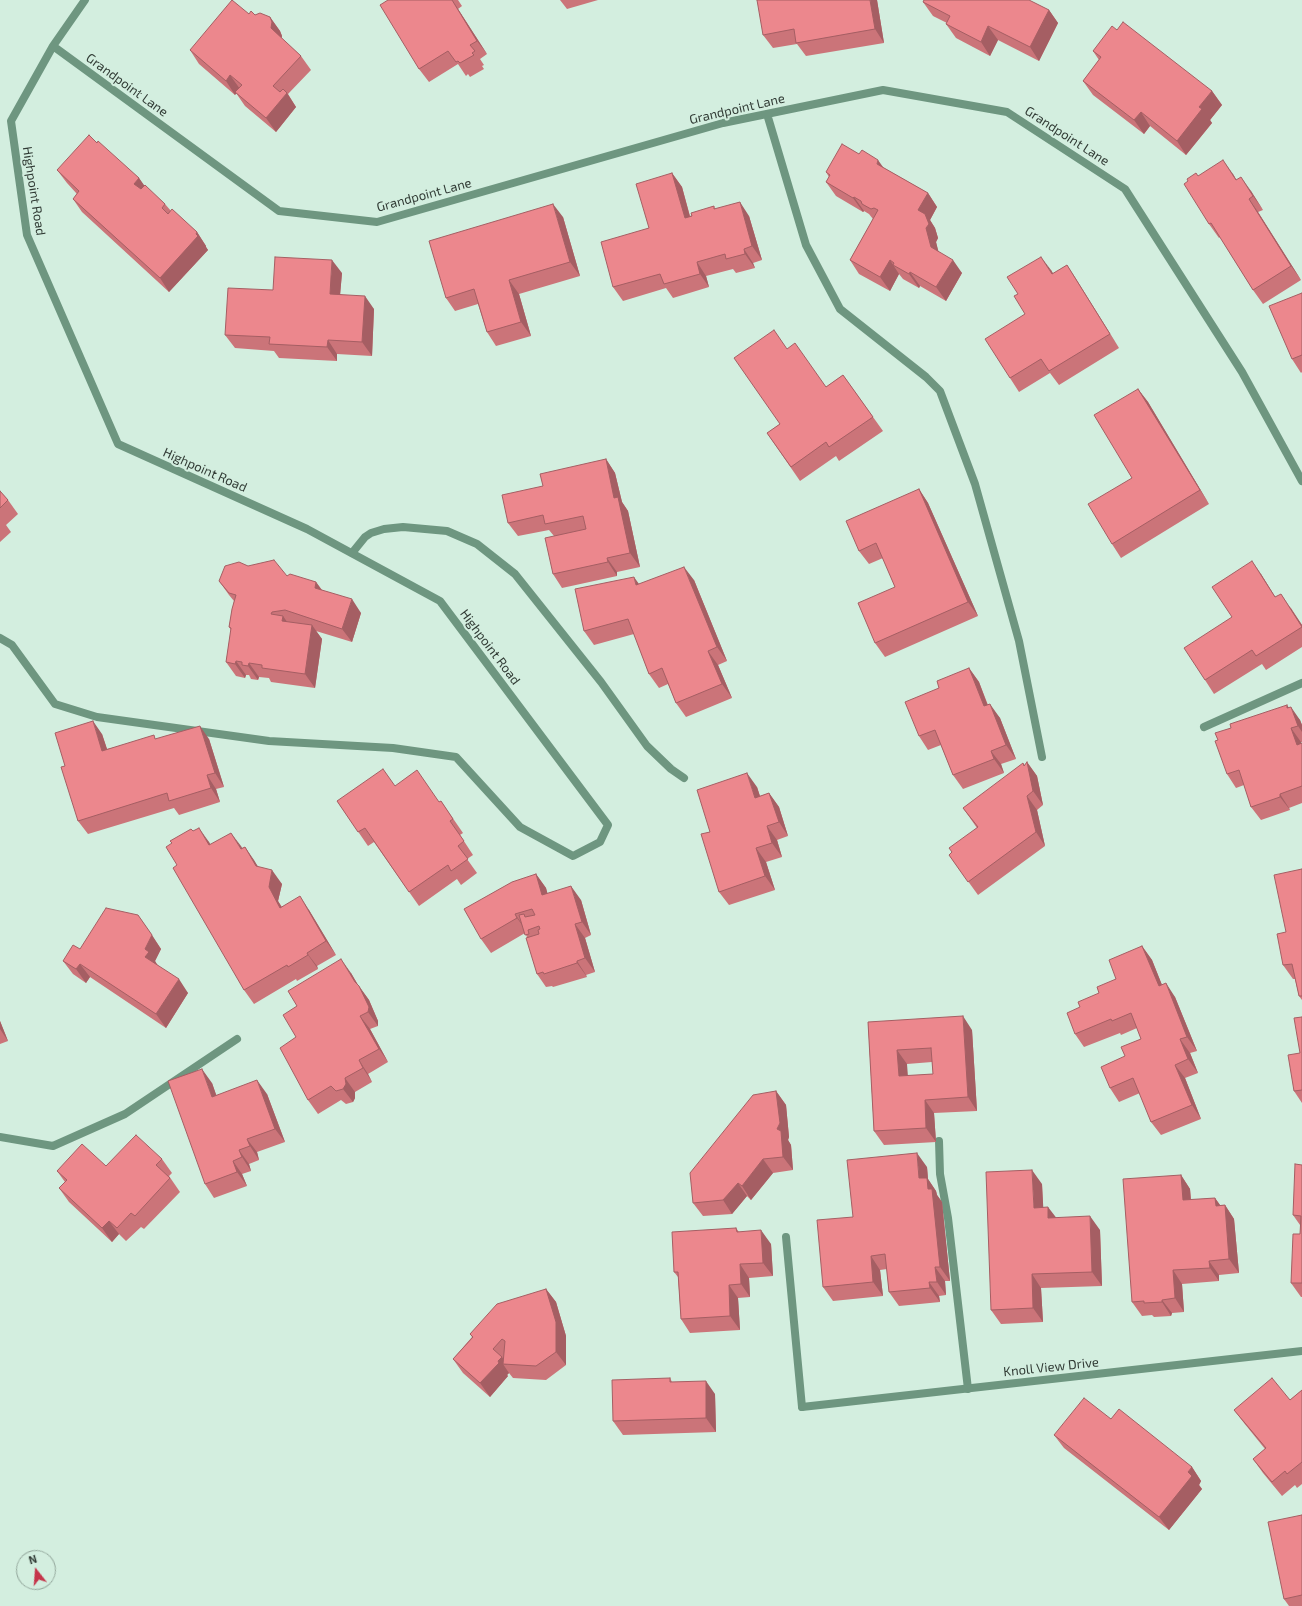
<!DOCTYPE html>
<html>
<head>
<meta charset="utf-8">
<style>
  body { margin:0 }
  #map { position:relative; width:1302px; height:1606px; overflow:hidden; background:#d3eedf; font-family:"Exo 2",sans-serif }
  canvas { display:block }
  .north { position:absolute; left:16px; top:1550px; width:40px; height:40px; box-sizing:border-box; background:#d3eedf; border:1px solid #92a69b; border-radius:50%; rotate:343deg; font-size:11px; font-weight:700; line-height:16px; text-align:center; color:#313b35 }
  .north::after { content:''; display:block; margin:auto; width:14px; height:18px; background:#c5354b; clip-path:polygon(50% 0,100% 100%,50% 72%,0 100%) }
</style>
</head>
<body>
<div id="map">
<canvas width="1302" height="1606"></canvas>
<div class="north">N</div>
</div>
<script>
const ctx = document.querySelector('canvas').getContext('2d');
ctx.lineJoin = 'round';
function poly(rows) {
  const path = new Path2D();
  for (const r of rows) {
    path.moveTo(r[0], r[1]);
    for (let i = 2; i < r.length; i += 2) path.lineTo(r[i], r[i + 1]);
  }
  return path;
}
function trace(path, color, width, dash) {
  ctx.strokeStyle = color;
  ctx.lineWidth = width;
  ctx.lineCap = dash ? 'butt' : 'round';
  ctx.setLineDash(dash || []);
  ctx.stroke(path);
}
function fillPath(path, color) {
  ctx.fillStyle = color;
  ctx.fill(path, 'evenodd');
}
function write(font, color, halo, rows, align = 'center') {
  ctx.font = font + ' "Exo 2",sans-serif';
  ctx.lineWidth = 4;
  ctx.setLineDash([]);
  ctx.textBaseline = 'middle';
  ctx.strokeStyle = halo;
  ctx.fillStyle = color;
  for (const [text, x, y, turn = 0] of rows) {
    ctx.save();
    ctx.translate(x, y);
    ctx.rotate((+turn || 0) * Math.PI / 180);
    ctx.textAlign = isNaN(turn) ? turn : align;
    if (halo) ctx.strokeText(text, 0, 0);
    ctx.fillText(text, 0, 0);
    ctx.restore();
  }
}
trace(poly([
  [352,553,365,537,371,533,384,529,403,527,447,531,477,544,515,574,601,682,647,746,671,769,684,778],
  [1204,727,1302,683],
  [939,1141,940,1174,948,1218,968,1389],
  [786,1237,802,1407]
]), '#6e9680', 8);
trace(poly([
  [53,46,279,211,377,222,723,123,883,90,1007,112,1125,189,1242,372,1302,481],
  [767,114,806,245,840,309,926,377,940,391,975,484,1019,641,1042,757],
  [0,638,12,645,55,704,97,717,269,741,393,748,456,757,520,827,573,856,600,842,608,825,440,601,307,529,118,444,27,235,11,121,53,46,85,0],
  [0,1137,53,1146,125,1114,237,1039],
  [802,1407,1302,1351]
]), '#6e9680', 8);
fillPath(poly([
  [388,0,458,0,462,6,458,9,487,54,480,59,484,65,482,66,484,69,470,77,468,74,466,76,458,64,429,82,419,69],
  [560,0,598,0,567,9],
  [877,0,884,43,806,56,797,44,773,48,763,35],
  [923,2,1049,10,1058,23,1039,61,998,40,990,56,956,38,946,24,947,23,933,16],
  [249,14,255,15,270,17,280,31,282,36,281,38,301,56,311,70,288,94,296,107,276,132,245,106,236,93,235,95,199,64,190,50],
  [1117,30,1212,91,1222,105,1210,120,1212,123,1186,155,1150,126,1144,134,1093,95,1083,81,1099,60,1093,51],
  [884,168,928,193,937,207,930,220,935,228,938,238,936,242,938,251,962,273,946,301,920,286,919,288,903,279,899,274,890,291,859,274,850,260,873,219,869,214,864,211,863,212,836,196,826,182,829,177,826,172],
  [57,170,139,178,144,186,165,204,171,211,197,232,206,246,206,247,208,250,169,292,82,212,73,199,77,194,67,183],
  [672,173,682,187,690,216,714,206,715,209,749,216,762,260,753,263,755,268,736,273,733,269,706,276,709,287,673,298,666,288,623,301,613,287,649,228],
  [1233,174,1236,180,1251,191,1263,210,1258,212,1301,280,1263,304,1253,290,1220,237,1219,238,1209,224,1198,176],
  [563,217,580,276,519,294,531,336,496,346,487,332,478,304,455,311,446,298],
  [1067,265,1076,279,1119,348,1059,385,1050,373,1019,392,1010,378,1025,314,1051,270,1053,274],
  [342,273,340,294,374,309,372,356,337,354,337,361,279,358,274,351,235,348,225,335,273,290],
  [1302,293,1302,372,1301,373,1292,359],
  [787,349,826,387,843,375,883,431,839,461,836,456,800,481,767,433,780,424],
  [1138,389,1148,402,1209,504,1121,558,1112,544,1132,478],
  [606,459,615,473,622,502,628,511,640,567,617,572,617,576,562,588,553,574,554,536,549,530,518,536,508,523,543,486],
  [919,489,928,503,978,616,885,657,875,643,895,587,883,558,869,564,859,551],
  [0,491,8,500,18,514,6,525,11,532,0,542],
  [248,566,287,576,316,582,322,590,361,613,352,642,316,631,322,639,315,688,271,682,269,678,259,677,258,680,251,679,249,675,246,675,245,678,236,676,226,662,231,630,229,627,234,601,229,595,219,581],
  [1261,574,1275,597,1291,608,1302,625,1302,647,1266,670,1262,664,1214,694,1205,680,1232,617],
  [694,580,727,661,718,665,732,698,686,717,676,703,668,684,659,688,649,674,634,634,594,645,584,631,639,584],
  [969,668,979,682,988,705,1000,718,1016,759,1001,764,1004,773,963,789,953,775,941,745,928,750,919,736,939,688],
  [1288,707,1300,720,1302,725,1302,742,1301,742,1301,743,1302,743,1302,803,1289,808,1290,810,1261,820,1251,807,1244,785,1236,788,1227,774],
  [102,734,107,749,156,739,209,739,224,787,216,789,220,802,179,815,174,808,88,834,78,821,65,766],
  [1027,762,1037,776,1043,805,1037,810,1045,846,978,895,949,855,977,828,963,808,1025,765],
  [395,786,439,802,441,801,463,833,460,835,473,855,467,859,477,873,461,885,457,879,419,906,374,842,368,846,337,801],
  [757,787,760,796,769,793,779,807,788,836,777,840,782,857,766,862,775,890,729,905,719,892,710,832],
  [193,831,209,842,210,845,242,848,245,847,258,867,282,884,278,901,282,907,309,910,336,955,317,966,318,969,297,981,296,979,254,1004,244,990,177,865],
  [1302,869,1302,1000,1299,996,1295,979,1293,979,1283,965,1286,932],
  [536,874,546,888,547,893,581,900,591,935,585,938,595,972,586,975,587,977,553,987,552,986,546,987,537,974,527,937,525,933,491,953,481,939],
  [138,915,161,949,155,961,158,966,188,993,166,1028,90,977,86,983,73,974,63,961,80,949],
  [1142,946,1152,960,1162,985,1175,997,1197,1051,1190,1053,1198,1073,1185,1078,1201,1119,1161,1135,1151,1122,1140,1093,1119,1102,1110,1088,1125,1056,1141,1039,1137,1028,1121,1035,1120,1033,1084,1047,1075,1034,1099,993,1116,979],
  [351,973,358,985,369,1000,378,1021,378,1026,370,1029,388,1062,368,1074,372,1082,355,1092,355,1098,353,1102,346,1104,341,1100,318,1114,308,1100,296,1037],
  [1302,1017,1302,1103,1294,1091,1300,1053],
  [0,1021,8,1041,0,1044],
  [868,1022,972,1030,977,1111,934,1113,936,1142,884,1145,874,1131],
  [932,1062,933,1074,907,1076,907,1064],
  [212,1083,216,1095,267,1094,285,1142,257,1152,259,1160,249,1164,251,1171,242,1174,247,1186,214,1198,205,1184],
  [776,1091,786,1105,789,1137,788,1140,791,1145,793,1170,773,1173,751,1200,747,1196,732,1214,703,1216,693,1203],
  [162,1159,172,1173,169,1176,180,1192,144,1229,141,1227,126,1241,119,1234,112,1242,69,1202,59,1188,65,1182,57,1171,106,1166],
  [1302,1165,1302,1297,1301,1297,1291,1283,1300,1234,1300,1225,1293,1215],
  [927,1167,928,1179,936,1191,937,1195,942,1202,950,1281,945,1281,946,1295,939,1296,940,1302,899,1306,889,1292,887,1269,880,1270,883,1296,833,1301,823,1287,853,1217],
  [1181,1175,1190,1189,1191,1200,1215,1198,1220,1205,1225,1205,1234,1219,1239,1273,1219,1275,1219,1281,1182,1284,1184,1312,1172,1313,1171,1316,1154,1317,1152,1315,1142,1316,1132,1302],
  [1042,1184,1043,1207,1056,1218,1100,1230,1102,1286,1041,1288,1043,1322,1001,1324,991,1310],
  [736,1228,739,1232,771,1244,773,1276,749,1278,750,1297,738,1298,740,1330,690,1333,681,1319,678,1277,674,1272],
  [546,1289,556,1302,566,1336,566,1365,546,1380,513,1378,509,1373,507,1375,508,1376,490,1397,463,1373,453,1359,472,1337,470,1334],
  [670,1378,672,1382,715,1394,716,1432,623,1435,613,1421],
  [1302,1390,1302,1484,1297,1488,1295,1485,1282,1496,1263,1473,1253,1459,1265,1449,1244,1423,1234,1410,1290,1400],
  [1111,1419,1192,1467,1201,1481,1199,1485,1202,1489,1169,1530,1064,1448,1054,1435],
  [1302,1515,1302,1606,1289,1606,1284,1599]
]), '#cb7479');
fillPath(poly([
  [452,0,458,9,487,54,477,41],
  [870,0,877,0,884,43,875,29],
  [1049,10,1058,23,1039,61,1030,47],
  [270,17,280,31,282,36,281,42,271,28],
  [988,26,998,40,990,56,981,42],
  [230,75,240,89,235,95,226,81],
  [1212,91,1222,105,1210,120,1212,123,1186,155,1177,141,1199,107],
  [287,93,296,107,276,132,266,118],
  [1141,112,1150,126,1144,134,1134,120],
  [878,160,888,174,877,164],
  [1223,160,1233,174,1245,194,1236,180],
  [672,173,682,187,694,232,685,218],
  [1241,177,1251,191,1263,210,1253,196],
  [139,178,149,192,144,197,134,184],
  [928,193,937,207,930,220,935,228,938,238,936,242,941,261,931,247,918,210],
  [854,197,864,211,863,212,853,198],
  [1249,199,1258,212,1301,280,1291,266],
  [740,202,749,216,762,260,752,246],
  [553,204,563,217,580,276,570,262],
  [197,232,206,246,206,247,208,250,169,292,160,278],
  [744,249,753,263,755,268,745,254],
  [1041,257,1051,270,1062,288,1052,274],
  [332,260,342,273,339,308,330,294],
  [890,260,899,274,890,291,880,277],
  [953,260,962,273,946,301,936,287],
  [697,262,706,276,709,287,700,274],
  [1067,265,1076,279,1119,348,1110,334],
  [910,272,920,286,919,288,909,274],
  [509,280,519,294,531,336,521,322],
  [365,296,374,309,372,356,362,342],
  [328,340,337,354,337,361,327,347],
  [1138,389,1148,402,1209,504,1200,490],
  [606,459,615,473,622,502,628,511,640,567,630,553,614,498],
  [919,489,928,503,978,616,968,602],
  [607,558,617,572,617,576,608,562],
  [1252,561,1261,574,1284,611,1275,597],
  [684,567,694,580,727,661,717,647],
  [634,577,644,591,636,585],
  [316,582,326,596,315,588],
  [1281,594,1302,625,1302,627],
  [352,599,361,613,352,642,342,629],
  [283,616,292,629,282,621],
  [312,625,322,639,315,688,305,674],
  [708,651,718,665,732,698,722,684],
  [236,661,246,675,245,678,235,664],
  [249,663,259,677,258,680,248,666],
  [969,668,979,682,993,720,984,706],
  [990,704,1000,718,1016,759,1006,745],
  [1287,705,1294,715,1291,707,1300,720,1302,725,1302,732,1298,726,1287,708],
  [93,721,102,734,112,764,102,751],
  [200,726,209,739,224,787,215,773],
  [1291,728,1301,742,1302,745,1297,745],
  [991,751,1001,764,1004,773,994,759],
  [1027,762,1037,776,1043,805,1033,791,1024,766,1023,763,1029,771],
  [747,773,757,787,765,812,755,798],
  [207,775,216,789,220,802,211,788],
  [769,793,779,807,788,836,779,822],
  [1280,794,1289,808,1290,810,1280,797],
  [1027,796,1037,810,1045,846,1036,832],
  [767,826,777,840,782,857,772,843],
  [199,828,209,842,219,859,209,845],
  [231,833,241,846,251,863,241,849],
  [245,847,254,860,266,880,256,866],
  [756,848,766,862,775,890,765,876],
  [272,870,282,884,278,901,290,922,280,908,269,887],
  [536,874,546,888,552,909,542,895],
  [571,886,581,900,591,935,582,922],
  [300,896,309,910,336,955,326,941],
  [515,914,525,928,527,932,517,918],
  [575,924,585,938,595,972,585,958],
  [152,935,161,949,155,961,158,966,155,971,145,957,145,949],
  [1142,946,1152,960,1168,1000,1159,986],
  [307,953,317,966,318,969,308,955],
  [341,959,351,973,361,990,359,986,369,1000,378,1021,378,1026,368,1012,355,982],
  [577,961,586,975,587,977,577,963],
  [80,964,90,977,86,983,76,969],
  [179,979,188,993,166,1028,156,1014],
  [1166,983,1175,997,1197,1051,1187,1037],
  [360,1016,370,1029,388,1062,379,1049],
  [963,1016,972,1030,977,1111,968,1097],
  [0,1021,8,1041,0,1029],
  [1180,1039,1190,1053,1198,1073,1188,1059],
  [897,1050,907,1064,909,1090,899,1076],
  [359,1060,368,1074,372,1082,363,1068],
  [1175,1065,1185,1078,1201,1119,1192,1105],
  [202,1069,212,1083,222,1111,212,1097],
  [345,1078,355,1092,355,1098,353,1102,343,1089],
  [257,1080,267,1094,285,1142,275,1129],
  [776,1091,786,1105,789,1137,788,1140,791,1145,793,1170,783,1157,777,1129],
  [925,1100,934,1113,936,1142,926,1128],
  [247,1139,257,1152,259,1160,250,1146],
  [239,1150,249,1164,251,1171,242,1157],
  [917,1153,927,1167,928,1179,936,1191,937,1195,942,1202,950,1281,940,1267,919,1178],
  [763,1159,773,1173,751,1200,742,1186],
  [233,1161,242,1174,247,1186,237,1172],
  [1032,1170,1042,1184,1044,1221,1034,1208],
  [1181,1175,1190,1189,1192,1214,1183,1200],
  [738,1183,747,1196,732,1214,723,1200],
  [1215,1198,1225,1212,1216,1206],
  [1225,1205,1234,1219,1239,1273,1229,1259],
  [1048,1207,1058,1220,1048,1218],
  [1090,1216,1100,1230,1102,1286,1092,1272],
  [109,1221,119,1234,112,1242,102,1228],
  [761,1230,771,1244,773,1276,763,1263],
  [871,1256,880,1270,883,1296,873,1282],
  [1209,1261,1219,1275,1219,1281,1210,1268],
  [740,1264,749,1278,750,1297,741,1284],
  [935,1267,945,1281,946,1295,937,1282],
  [1173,1270,1182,1284,1184,1312,1175,1298],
  [1032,1274,1041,1288,1043,1322,1033,1308],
  [929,1282,939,1296,940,1302,930,1288],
  [729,1285,738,1298,740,1330,730,1316],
  [546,1289,556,1302,566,1336,566,1365,556,1352],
  [1162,1300,1172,1313,1171,1316,1162,1302],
  [502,1357,507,1365,503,1364,509,1373,507,1375,508,1376,490,1397,480,1383],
  [706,1381,715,1394,716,1432,706,1418],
  [1192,1467,1201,1481,1199,1485,1202,1489,1169,1530,1159,1517]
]), '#a55e63');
const building = poly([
  [232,0,249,14,251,11,255,15,260,13,270,17,272,22,271,28,301,56,273,86,280,92,283,89,287,93,266,118,235,92,242,85,230,75,226,81,190,50,232,0],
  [388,0,452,0,477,41,470,45,475,51,472,53,474,55,460,63,458,61,456,62,448,51,419,69,380,5,388,0],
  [757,0,870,0,875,29,796,43,794,29,763,35,757,0],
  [924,0,1029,0,1049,10,1030,47,988,26,981,42,946,24,950,16,923,2,924,0],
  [1123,22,1212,91,1199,107,1202,109,1177,141,1141,112,1134,120,1083,81,1101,57,1093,51,1112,26,1117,30,1123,22],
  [89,135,97,143,98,141,139,178,134,184,141,189,145,185,165,204,162,208,168,214,172,209,197,232,196,234,198,236,160,278,73,199,79,191,57,170,89,135],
  [842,144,859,154,862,150,878,160,877,164,928,193,918,210,925,214,929,224,926,228,931,247,953,260,936,287,910,272,909,274,893,265,894,263,890,260,880,277,850,260,878,210,874,208,871,209,862,204,861,201,854,197,853,198,826,182,830,175,826,172,842,144],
  [1223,160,1236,180,1241,177,1253,196,1249,199,1291,266,1253,290,1211,223,1209,224,1184,184,1188,181,1187,179,1196,173,1198,176,1223,160],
  [672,173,685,218,692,216,691,213,714,206,714,209,740,202,752,246,744,249,745,254,726,259,725,254,697,262,700,274,664,284,660,274,613,287,601,242,649,228,636,184,672,173],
  [553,204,570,262,509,280,521,322,487,332,474,289,446,298,429,241,553,204],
  [275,257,332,260,330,294,365,296,362,342,328,340,327,347,269,344,270,337,225,335,228,288,273,290,275,257],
  [1041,257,1052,274,1067,265,1110,334,1049,371,1041,359,1010,378,985,339,1025,314,1014,296,1018,294,1007,277,1041,257],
  [1302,293,1302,355,1292,359,1269,306,1302,293],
  [774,330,787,349,795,343,826,387,843,375,873,417,829,447,826,442,791,467,767,433,780,424,734,358,774,330],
  [1138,389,1200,490,1112,544,1088,504,1132,478,1094,415,1138,389],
  [606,459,614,498,618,497,630,553,607,558,608,562,553,574,545,538,586,529,583,516,545,524,543,515,508,523,502,495,543,486,540,474,606,459],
  [919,489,968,602,875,643,858,603,895,587,876,543,859,551,846,521,919,489],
  [0,491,8,500,0,508,0,491],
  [274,560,287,576,290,574,316,582,315,588,352,599,342,629,285,610,272,612,271,614,283,616,282,621,312,625,305,674,262,668,262,665,249,663,248,666,242,665,242,662,236,661,235,664,226,662,231,628,229,627,232,609,236,595,229,593,219,581,225,566,239,562,248,566,274,560],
  [1252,561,1275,597,1281,594,1302,627,1256,656,1252,650,1205,680,1184,648,1232,617,1212,587,1252,561],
  [684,567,717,647,708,651,722,684,676,703,662,668,649,674,628,619,584,631,575,589,634,577,636,585,684,567],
  [969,668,984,706,990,704,1006,745,991,751,994,759,953,775,935,730,919,736,905,702,939,688,937,681,969,668],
  [1287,705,1287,708,1291,707,1298,726,1291,728,1297,745,1302,743,1302,786,1280,794,1280,797,1251,807,1239,770,1227,774,1215,741,1218,740,1215,733,1231,728,1230,724,1287,705],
  [93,721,102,751,154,735,155,739,200,726,215,773,207,775,211,788,169,801,167,793,78,821,61,767,65,766,55,733,93,721],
  [1027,762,1033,791,1027,796,1036,832,968,882,949,855,952,852,949,848,978,827,963,808,1023,763,1024,766,1027,762],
  [383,769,395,786,417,770,439,802,441,801,453,819,450,821,464,841,458,846,468,859,451,871,448,865,409,892,365,828,358,832,337,801,383,769],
  [747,773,755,798,769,793,779,822,767,826,772,843,756,848,765,876,719,892,701,834,710,832,697,790,747,773],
  [199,828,209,845,231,833,241,849,245,847,256,866,272,870,269,887,280,908,300,896,326,941,307,953,308,955,288,967,287,965,244,990,173,868,177,865,166,847,172,843,170,841,191,829,193,831,199,828],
  [1302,869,1302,996,1299,996,1292,964,1283,965,1277,934,1286,932,1274,875,1302,869],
  [536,874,542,895,571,886,582,922,575,924,585,958,577,961,577,963,544,974,543,972,537,974,526,938,539,934,538,930,540,929,539,926,528,930,529,934,525,935,519,915,524,914,525,917,535,915,532,909,515,914,517,918,481,939,464,909,512,882,536,874],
  [106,908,138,915,152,935,145,949,149,952,145,957,179,979,156,1014,80,964,76,969,63,961,73,945,80,949,106,908],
  [1142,946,1159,986,1166,983,1187,1037,1180,1039,1188,1059,1175,1065,1192,1105,1151,1122,1133,1078,1110,1088,1101,1067,1125,1056,1121,1047,1141,1039,1131,1013,1112,1021,1111,1019,1075,1034,1067,1013,1080,1007,1078,1002,1099,993,1097,987,1116,979,1109,960,1142,946],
  [341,959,355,982,359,986,369,1007,368,1012,360,1016,379,1049,359,1060,363,1068,345,1078,346,1084,343,1089,336,1091,331,1086,308,1100,280,1048,296,1037,283,1015,297,1006,288,991,341,959],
  [963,1016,968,1097,925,1100,926,1128,874,1131,868,1022,963,1016],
  [931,1048,933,1074,899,1076,897,1050,931,1048],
  [1302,1017,1302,1090,1294,1091,1288,1055,1300,1053,1294,1018,1302,1017],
  [202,1069,212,1097,257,1080,275,1129,247,1139,250,1146,239,1150,242,1157,233,1161,237,1172,205,1184,168,1081,202,1069],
  [776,1091,780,1123,777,1129,781,1131,783,1157,763,1159,742,1186,738,1183,723,1200,693,1203,690,1173,753,1095,776,1091],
  [136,1135,162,1159,156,1165,170,1178,135,1216,131,1213,117,1228,109,1221,102,1228,59,1188,67,1180,57,1171,82,1144,106,1166,136,1135],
  [917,1153,919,1178,927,1178,928,1189,932,1189,940,1267,935,1267,937,1282,929,1282,930,1288,889,1292,885,1254,871,1256,873,1282,823,1287,817,1220,853,1217,847,1160,917,1153],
  [1295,1164,1302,1165,1302,1283,1291,1283,1293,1234,1300,1234,1301,1216,1293,1215,1295,1164],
  [1032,1170,1034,1208,1048,1207,1048,1218,1090,1216,1092,1272,1032,1274,1033,1308,991,1310,986,1172,1032,1170],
  [1181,1175,1183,1200,1215,1198,1216,1206,1225,1205,1229,1259,1209,1261,1210,1268,1173,1270,1175,1298,1162,1300,1162,1302,1144,1303,1144,1301,1132,1302,1123,1179,1181,1175],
  [736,1228,737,1232,761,1230,763,1263,740,1264,741,1284,729,1285,730,1316,681,1319,678,1272,674,1272,672,1232,736,1228],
  [546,1289,556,1322,556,1352,536,1366,503,1364,505,1341,502,1339,493,1349,502,1357,498,1361,499,1363,480,1383,453,1359,473,1337,470,1334,497,1304,546,1289],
  [670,1378,670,1382,706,1381,706,1418,613,1421,612,1380,670,1378],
  [1272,1378,1290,1400,1302,1390,1302,1462,1287,1474,1285,1471,1272,1482,1253,1459,1266,1448,1234,1410,1272,1378],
  [1084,1398,1111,1419,1119,1409,1192,1467,1188,1472,1192,1476,1159,1517,1054,1435,1084,1398],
  [1302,1515,1302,1595,1284,1599,1268,1522,1302,1515]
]);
fillPath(building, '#ec878d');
trace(building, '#a55e63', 1);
write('13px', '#313b35', '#d3eedf', [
  ["Grandpoint Lane",127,85,36],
  ["Grandpoint Lane",737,109,-13],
  ["Grandpoint Lane",1067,136,33],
  ["Highpoint Road",34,191,81],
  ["Grandpoint Lane",424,195,-15],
  ["Highpoint Road",205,470,24],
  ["Highpoint Road",490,647,53],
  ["Knoll View Drive",1051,1367,-6]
]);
</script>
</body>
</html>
